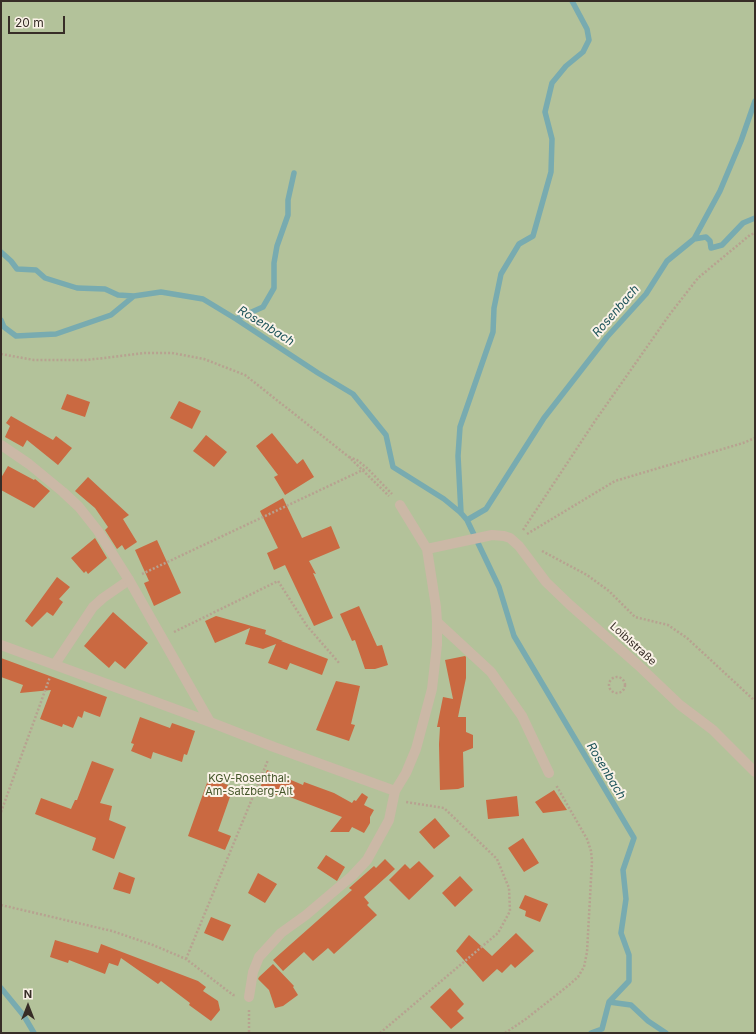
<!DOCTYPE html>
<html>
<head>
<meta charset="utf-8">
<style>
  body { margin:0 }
  #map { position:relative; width:756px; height:1034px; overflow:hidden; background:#f2e8da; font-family:Inter,sans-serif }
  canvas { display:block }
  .frame { position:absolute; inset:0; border:2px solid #372d27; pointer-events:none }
  .north { position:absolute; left:8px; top:986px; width:40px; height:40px; -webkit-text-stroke:3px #faf2e7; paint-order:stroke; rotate:0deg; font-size:11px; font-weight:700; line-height:16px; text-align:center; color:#372d27 }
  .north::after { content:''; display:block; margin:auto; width:14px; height:18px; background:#372d27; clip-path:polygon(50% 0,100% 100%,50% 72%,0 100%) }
  .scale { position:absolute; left:8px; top:16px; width:57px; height:18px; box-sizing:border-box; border:2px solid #372d27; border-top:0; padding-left:5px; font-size:12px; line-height:14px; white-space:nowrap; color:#372d27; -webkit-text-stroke:3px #faf2e7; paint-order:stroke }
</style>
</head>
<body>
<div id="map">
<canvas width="756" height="1034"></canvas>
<div class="frame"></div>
<div class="north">N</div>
<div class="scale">20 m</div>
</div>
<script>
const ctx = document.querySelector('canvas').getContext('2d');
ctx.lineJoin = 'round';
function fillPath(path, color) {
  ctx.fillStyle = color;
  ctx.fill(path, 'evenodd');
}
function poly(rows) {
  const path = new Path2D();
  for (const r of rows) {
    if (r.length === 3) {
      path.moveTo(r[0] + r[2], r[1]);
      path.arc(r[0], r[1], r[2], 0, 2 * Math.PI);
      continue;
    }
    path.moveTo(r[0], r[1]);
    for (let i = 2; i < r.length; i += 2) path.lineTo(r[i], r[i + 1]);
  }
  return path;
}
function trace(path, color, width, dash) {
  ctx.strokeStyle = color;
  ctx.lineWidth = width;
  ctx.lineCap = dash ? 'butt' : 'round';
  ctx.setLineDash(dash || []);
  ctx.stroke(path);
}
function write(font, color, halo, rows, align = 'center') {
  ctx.font = font + ' Inter,sans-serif';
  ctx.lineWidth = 4;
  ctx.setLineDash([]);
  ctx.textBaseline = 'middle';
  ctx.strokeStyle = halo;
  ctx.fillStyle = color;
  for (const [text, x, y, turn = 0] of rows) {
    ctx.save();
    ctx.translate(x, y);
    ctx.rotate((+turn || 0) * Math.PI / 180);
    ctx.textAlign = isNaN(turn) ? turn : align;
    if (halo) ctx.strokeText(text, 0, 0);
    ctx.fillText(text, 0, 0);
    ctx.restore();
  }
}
fillPath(poly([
  [1,1,755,1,755,1033,1,1033]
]), '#b3c29a');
trace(poly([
  [694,239,706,237,710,241,711,248,722,245,743,223,755,218],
  [1,252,11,261,17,269,36,270,45,278,77,288,105,289,118,295,134,296],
  [236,319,263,307,274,288,274,263,277,246,288,215,288,200,294,173],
  [1,320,4,327,16,336,56,334,111,315,134,296,161,292,203,299,236,319,318,373,353,394,386,435,393,467,444,499,461,513,467,520,499,587,514,636,634,838,623,870,626,899,621,933,629,955,629,981,609,1002,602,1029,591,1033],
  [461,513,458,456,460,427,493,332,494,308,501,274,519,244,533,236,551,172,552,139,545,112,552,83,566,66,583,52,589,40,587,29,572,1],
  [467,520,486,509,544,418,607,337,646,294,667,261,694,239,720,191,741,141,755,101],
  [1,988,24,1016,34,1033],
  [609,1002,631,1005,648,1021,666,1033]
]), '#78abb0', 5.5);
fillPath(poly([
  [67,394,90,402,85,417,61,409],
  [179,401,201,411,192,429,170,418],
  [11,416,53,440,56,436,72,448,58,465,27,440,23,447,5,437,10,426,6,423],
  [272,433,297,464,303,459,314,477,285,495,274,477,278,475,256,446],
  [206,435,227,452,214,467,193,451],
  [8,466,34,480,35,479,50,491,34,508,1,490,1,478],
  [88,477,129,515,123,519,137,542,125,550,122,545,117,549,105,530,108,527,95,508,75,491],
  [283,498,302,538,331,526,340,548,309,561,316,574,313,573,333,618,314,626,285,565,274,570,267,553,278,548,260,511],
  [95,538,107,558,88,574,86,571,84,573,71,558],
  [157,540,181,593,154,606,144,583,149,581,135,550],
  [57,577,70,587,59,599,63,602,53,616,47,612,32,627,25,621],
  [359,606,377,646,382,645,388,665,375,669,365,669,355,640,352,641,340,614],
  [113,612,148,643,125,669,115,661,109,668,84,646],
  [216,616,266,630,265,634,283,641,281,641,328,659,322,675,290,663,287,670,268,663,276,644,263,649,245,644,250,628,215,643,205,621],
  [465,656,466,657,466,678,458,717,466,717,466,732,473,735,473,748,463,752,464,787,458,789,440,790,439,744,440,727,437,727,443,697,453,699,445,660],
  [1,658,107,697,100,717,84,711,82,718,78,716,73,728,63,724,62,727,40,719,51,690,20,693,23,685,1,677],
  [336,681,360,686,351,724,355,725,349,741,316,730],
  [140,717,170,728,172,723,195,731,187,755,184,754,182,762,153,752,151,759,131,751,134,744,131,743],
  [92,761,114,769,100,803,112,806,109,820,126,827,114,859,92,850,96,838,35,814,41,798,71,809,75,800,77,800],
  [267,770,303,785,304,782,334,793,352,803,354,800,356,801,362,793,368,797,364,805,374,810,370,817,370,823,364,833,352,827,349,832,330,832,342,817,282,794,281,797,260,788],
  [208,780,214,780,228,785,225,791,231,794,218,831,231,836,225,850,188,836],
  [554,790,567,810,543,813,535,802],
  [517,796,519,816,488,819,486,800],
  [435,818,450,836,434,849,419,832],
  [523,838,539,863,524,872,508,848],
  [326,855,345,867,337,881,317,868],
  [385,859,395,869,364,897,369,903,367,905,377,915,334,954,328,948,313,961,304,952,283,971,273,960,352,890,349,888,374,866,376,868],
  [419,861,434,876,409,900,389,880,405,864,410,869],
  [119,872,135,878,130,894,113,889],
  [258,873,277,884,265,903,248,893],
  [460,876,473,890,455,907,442,893],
  [525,895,548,904,540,922,525,916,526,911,519,908],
  [211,917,231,925,223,941,204,933],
  [516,933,534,951,515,968,511,964,502,973,497,969,483,982,456,951,469,935,492,956],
  [55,940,98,953,101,944,198,981,206,987,203,991,218,1001,220,1010,211,1021,189,1005,190,1003,161,981,158,984,121,958,118,966,109,963,105,974,69,960,68,963,50,957],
  [273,964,294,986,293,987,298,995,283,1006,275,1008,269,990,258,979,259,977],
  [450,988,464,1004,457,1011,464,1018,451,1029,430,1007]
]), '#ca6941');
trace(poly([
  [1,354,34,360,87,360,145,353,172,353,204,359,245,375,349,457,389,496],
  [349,457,357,460,367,468,392,494],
  [523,530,595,421,670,314,698,278,750,235,755,233],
  [527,534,615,481,743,443,755,438],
  [542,551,587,575,609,591,635,617,668,625,687,638,755,701],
  [142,574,367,468],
  [174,632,278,581,307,626,340,664],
  [617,685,8],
  [1,812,50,677],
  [1,905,112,931,153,945,186,959,233,995,236,995],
  [186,959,268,760],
  [249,1010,249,1033],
  [380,1033,498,933,510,911,509,888,497,859,444,808,406,802],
  [505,1033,526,1019,569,985,578,977,584,967,587,952,592,861,591,851,587,839,556,785]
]), '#b7a290', 2.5, [2, 2]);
trace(poly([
  [55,664,93,607,103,598,129,580]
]), '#cbb8a6', 10);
trace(poly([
  [1,445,29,464,63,492,79,507,98,531,129,580,210,722],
  [427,549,492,535,504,536,510,538,519,546,546,582,570,605,638,665,680,705,713,730,755,772],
  [437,622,491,672,522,716,549,773],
  [1,645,210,722,274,747,395,791],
  [249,997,253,972,259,957,281,933,306,915,352,876,367,860,389,820,395,791,406,773,416,749,432,689,437,645,437,622,436,607,427,549,400,505]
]), '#cbb8a6', 10);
write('11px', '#372d27', '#faf2e7', [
  ["Loiblstraße",633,644,42]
]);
write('11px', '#44562a', '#faf2e7', [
  ["KGV-Rosenthal:",249,779],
  ["Am-Satzberg-Alt",249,792]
]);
write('italic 12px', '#1b5259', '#faf2e7', [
  ["Rosenbach",616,311,-49],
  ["Rosenbach",266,326,32],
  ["Rosenbach",606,771,59]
]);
</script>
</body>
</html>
